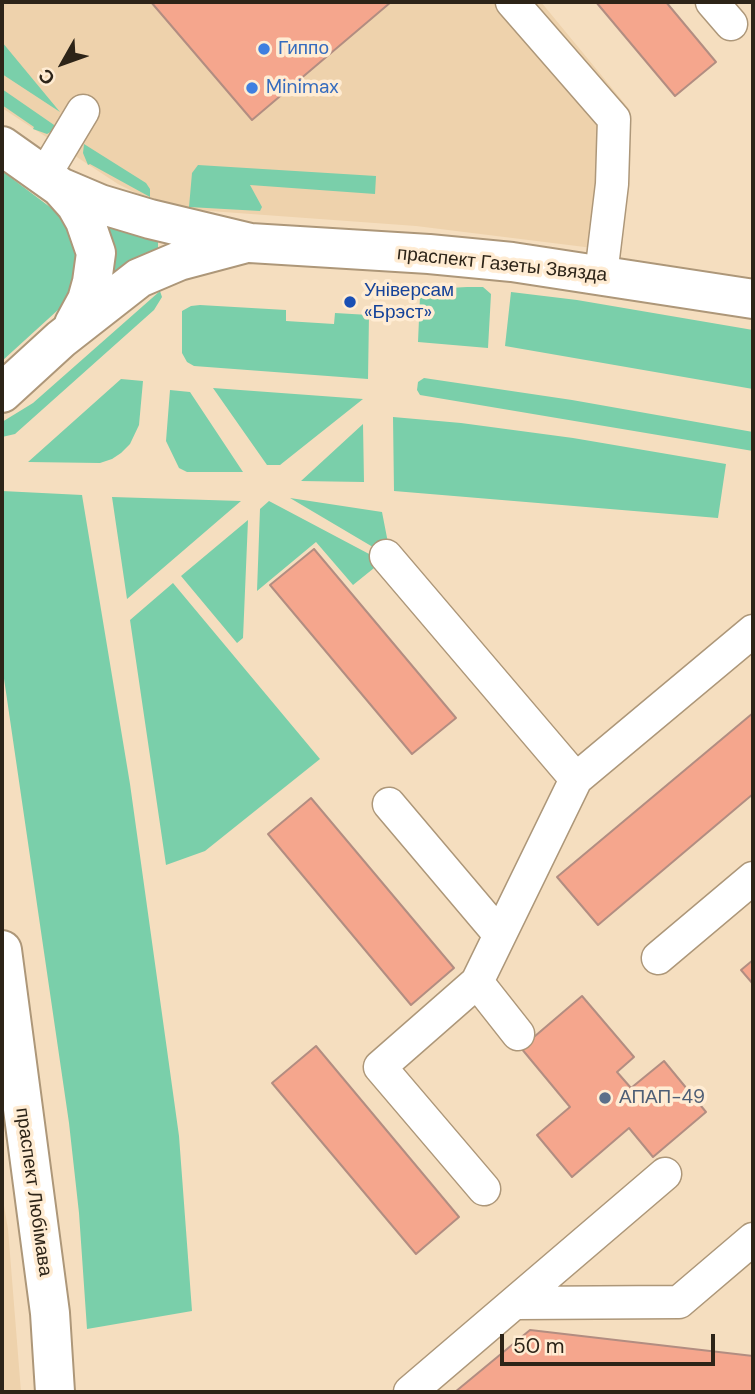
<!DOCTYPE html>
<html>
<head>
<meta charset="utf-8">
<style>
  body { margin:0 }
  #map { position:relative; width:755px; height:1394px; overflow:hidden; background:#f5debf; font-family:"DM Sans",sans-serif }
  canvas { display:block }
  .frame { position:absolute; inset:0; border:4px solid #2d2418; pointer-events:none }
  .north { position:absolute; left:28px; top:28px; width:70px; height:70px; -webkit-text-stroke:5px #ffecd3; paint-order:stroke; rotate:230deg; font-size:19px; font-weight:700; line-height:28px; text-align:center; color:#2d2418 }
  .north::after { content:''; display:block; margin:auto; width:24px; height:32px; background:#2d2418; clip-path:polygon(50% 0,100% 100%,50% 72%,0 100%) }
  .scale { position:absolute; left:500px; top:1334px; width:215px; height:32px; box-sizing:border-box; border:4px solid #2d2418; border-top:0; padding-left:9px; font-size:21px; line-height:24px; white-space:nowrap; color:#2d2418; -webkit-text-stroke:5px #ffecd3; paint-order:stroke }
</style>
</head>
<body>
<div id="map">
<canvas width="755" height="1394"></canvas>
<div class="frame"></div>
<div class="north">С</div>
<div class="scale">50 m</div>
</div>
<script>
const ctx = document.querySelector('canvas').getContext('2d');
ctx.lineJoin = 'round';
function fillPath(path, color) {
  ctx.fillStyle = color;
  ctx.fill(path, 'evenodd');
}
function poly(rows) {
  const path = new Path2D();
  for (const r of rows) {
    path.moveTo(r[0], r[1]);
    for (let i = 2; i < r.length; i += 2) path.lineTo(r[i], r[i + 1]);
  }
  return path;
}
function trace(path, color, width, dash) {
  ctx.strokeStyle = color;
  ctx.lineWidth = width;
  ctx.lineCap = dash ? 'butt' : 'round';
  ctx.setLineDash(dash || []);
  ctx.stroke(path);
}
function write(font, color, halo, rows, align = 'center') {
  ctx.font = font + ' "DM Sans",sans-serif';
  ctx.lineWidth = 7;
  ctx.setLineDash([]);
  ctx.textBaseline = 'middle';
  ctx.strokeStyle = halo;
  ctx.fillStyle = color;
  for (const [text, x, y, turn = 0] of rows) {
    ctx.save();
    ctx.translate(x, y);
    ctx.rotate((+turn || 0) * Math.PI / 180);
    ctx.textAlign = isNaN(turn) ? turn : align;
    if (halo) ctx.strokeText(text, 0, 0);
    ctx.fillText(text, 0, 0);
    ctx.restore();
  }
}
fillPath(poly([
  [2,2,541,2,630,110,617,251,416,226,196,210,176,208,148,199,118,184,2,108],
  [2,1194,8,1229,21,1392,2,1392]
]), '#eed2ac');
fillPath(poly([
  [2,42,60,112,2,74],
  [2,89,57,127,56,129,47,134,33,129,34,127,2,105],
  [84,144,146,183,150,189,150,197,90,164,88,165,83,153],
  [198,165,376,176,375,194,250,185,262,207,260,211,189,207,192,173],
  [2,171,58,213,79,244,70,299,2,361],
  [100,224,158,236,158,255,109,284],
  [467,287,483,287,491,294,488,348,418,342,420,296,430,289],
  [160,291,162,297,154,310,15,434,2,437,2,422,33,403],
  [511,292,577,300,753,330,753,389,505,346],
  [200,305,286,310,286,321,334,324,335,313,369,315,368,379,194,366,187,362,182,353,182,311,191,306],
  [424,378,572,400,753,432,753,451,420,395,417,390,418,382],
  [121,379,143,381,139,425,130,444,121,453,112,459,100,463,28,462],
  [213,388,363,399,280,465,267,465],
  [170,390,190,392,243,472,187,472,179,468,166,441],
  [393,417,461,423,573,438,726,464,718,518,394,491],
  [363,424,364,482,301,481],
  [2,491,82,495,130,784,179,1136,192,1311,87,1329,79,1213,69,1123,2,665],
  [112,497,241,501,127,599],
  [290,498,382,512,389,548,383,553],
  [269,501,371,555,379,564,353,585,316,542,257,591,260,509],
  [248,520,243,638,237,643,181,576],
  [173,583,320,759,205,851,166,865,130,620]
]), '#7acfaa');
const building = poly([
  [151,2,391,2,252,120,151,2],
  [596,2,666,2,716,62,675,96,596,2],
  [314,549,456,718,412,754,270,585,314,549],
  [753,713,753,794,598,925,557,877,753,713],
  [311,798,454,968,411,1005,268,834,311,798],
  [753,960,753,984,741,970,753,960],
  [582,996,634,1057,617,1072,631,1088,664,1061,706,1112,653,1157,629,1128,572,1177,537,1135,570,1107,521,1048,582,996],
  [316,1046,459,1217,416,1254,272,1083,316,1046],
  [530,1330,753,1356,753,1392,455,1392,530,1330]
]);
fillPath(building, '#f5a68d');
trace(building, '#b28d81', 2);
const minor = poly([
  [512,2,614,119,612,184,601,275],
  [712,2,731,24],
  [44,176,83,111],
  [386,556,576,779],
  [389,804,499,934],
  [658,958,753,878],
  [477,982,518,1034],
  [484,1189,380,1067,477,982,576,779,753,631],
  [516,1303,679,1302,753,1239],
  [410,1392,665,1174]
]);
const major = poly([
  [2,146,60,187,100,204,150,219,250,243,429,254,512,262,753,299],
  [60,187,76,205,85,221,96,253,92,282,87,300,74,324],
  [2,393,61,339,139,278,179,261,243,244],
  [2,950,50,1313,55,1392]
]);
trace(minor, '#ad9779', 35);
trace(major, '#ad9779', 42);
trace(minor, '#fff', 32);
trace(major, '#fff', 38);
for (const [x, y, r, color] of [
  [264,49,7,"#3f7fe0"],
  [252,88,7,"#3f7fe0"],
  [350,302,7,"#1a4fb4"],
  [605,1098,7,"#5c6f8a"]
]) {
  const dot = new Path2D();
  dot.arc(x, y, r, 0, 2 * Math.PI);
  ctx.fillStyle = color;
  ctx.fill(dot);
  trace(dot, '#ffecd3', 2.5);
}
write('19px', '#366cbe', '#ffecd3', [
  ["Гиппо",278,49],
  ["Minimax",266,88]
], 'left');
write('19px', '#2d2418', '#ffecd3', [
  ["праспект Газеты Звязда",502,265,6],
  ["праспект Любімава",33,1192,82]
]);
write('19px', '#164399', '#ffecd3', [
  ["Універсам",364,291],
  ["«Брэст»",364,313]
], 'left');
write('19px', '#4e5e75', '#ffecd3', [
  ["АПАП-49",619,1098]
], 'left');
</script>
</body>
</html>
